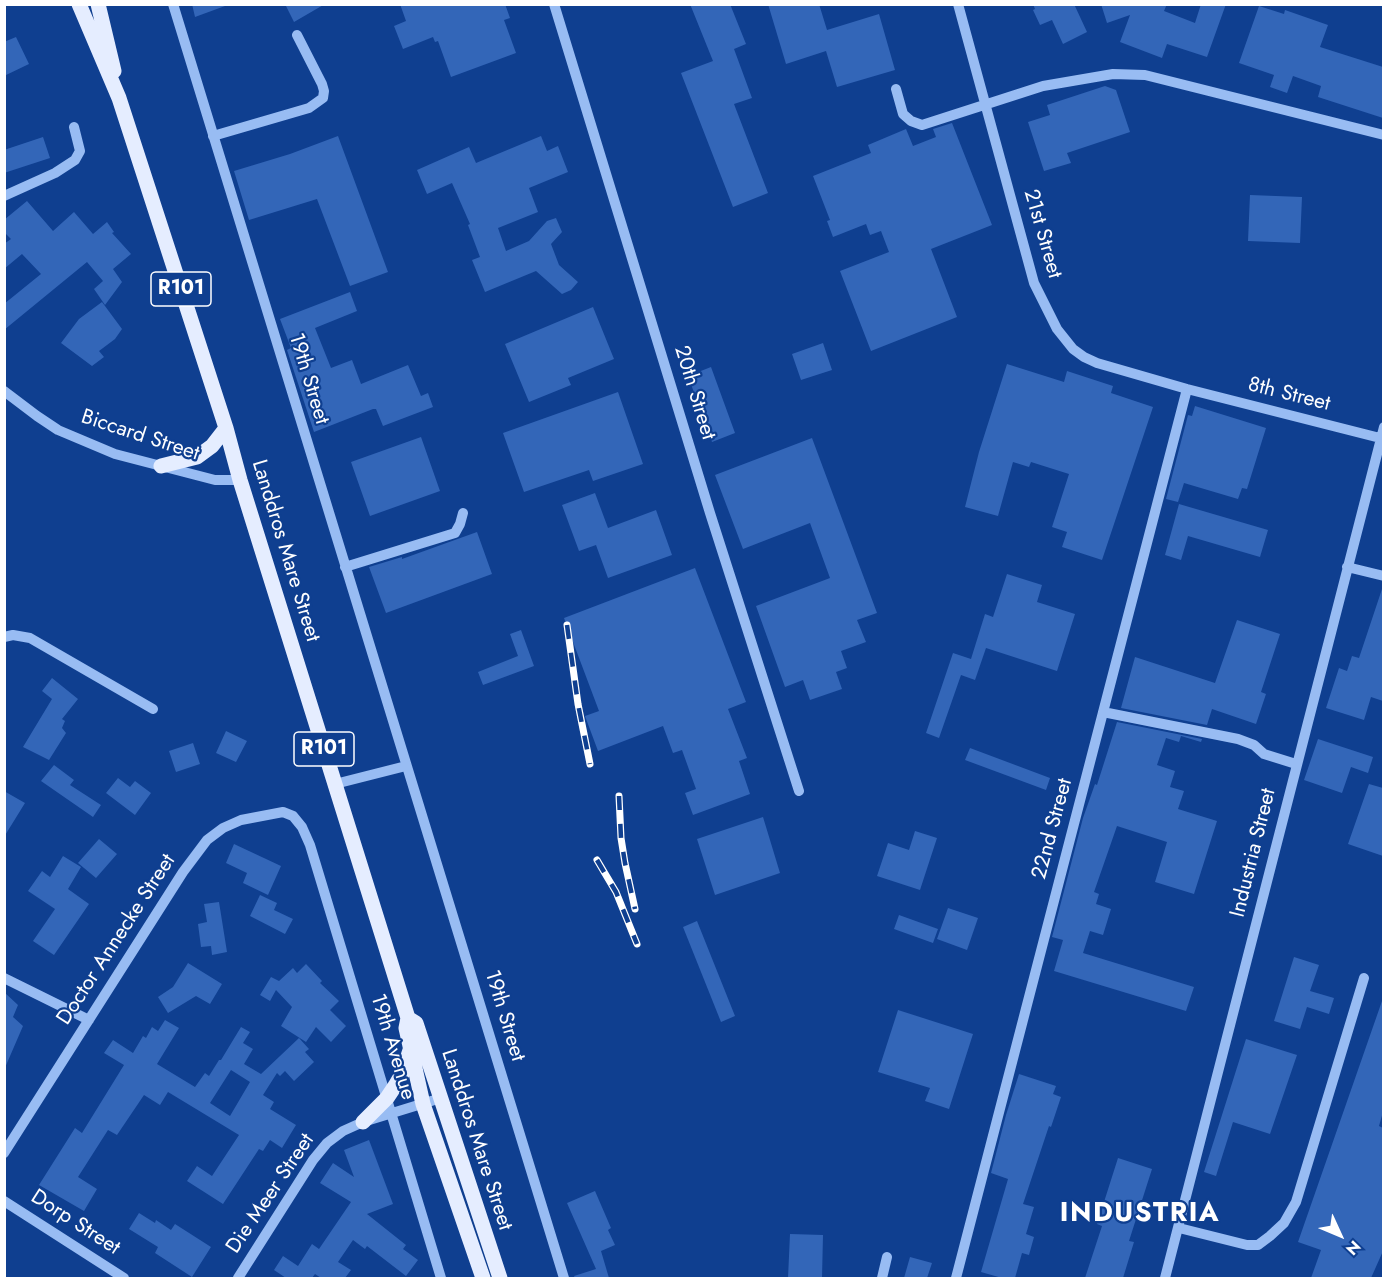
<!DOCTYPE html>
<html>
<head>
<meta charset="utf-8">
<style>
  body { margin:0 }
  #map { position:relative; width:1388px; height:1283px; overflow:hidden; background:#0f3f90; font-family:Jost,sans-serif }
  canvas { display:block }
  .frame { position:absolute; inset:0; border:6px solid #fff; pointer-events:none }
  .north { position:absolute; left:1310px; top:1205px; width:60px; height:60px; -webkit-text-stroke:4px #0f3f90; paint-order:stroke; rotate:134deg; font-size:16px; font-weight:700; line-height:24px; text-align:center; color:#fff }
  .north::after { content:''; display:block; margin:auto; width:21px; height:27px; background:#fff; clip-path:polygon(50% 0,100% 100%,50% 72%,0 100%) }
</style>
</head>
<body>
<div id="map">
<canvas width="1388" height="1283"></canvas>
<div class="frame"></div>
<div class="north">N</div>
</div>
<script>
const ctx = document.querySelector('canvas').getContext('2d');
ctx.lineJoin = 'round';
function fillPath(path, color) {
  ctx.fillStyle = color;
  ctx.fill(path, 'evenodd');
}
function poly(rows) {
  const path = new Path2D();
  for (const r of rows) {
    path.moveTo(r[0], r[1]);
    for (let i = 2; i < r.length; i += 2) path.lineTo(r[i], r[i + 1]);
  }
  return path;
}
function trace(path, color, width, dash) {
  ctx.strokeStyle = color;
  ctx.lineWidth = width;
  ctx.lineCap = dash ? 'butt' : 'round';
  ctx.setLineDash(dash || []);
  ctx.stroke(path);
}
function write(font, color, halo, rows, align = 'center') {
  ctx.font = font + ' Jost,sans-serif';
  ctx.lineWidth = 4.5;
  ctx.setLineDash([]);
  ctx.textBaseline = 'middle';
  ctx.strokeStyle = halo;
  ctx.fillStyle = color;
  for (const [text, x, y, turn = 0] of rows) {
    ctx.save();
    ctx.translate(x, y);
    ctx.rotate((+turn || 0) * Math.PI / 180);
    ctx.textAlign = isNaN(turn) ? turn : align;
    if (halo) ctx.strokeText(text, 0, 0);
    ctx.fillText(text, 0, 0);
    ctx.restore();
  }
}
fillPath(poly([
  [192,4,224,4,225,6,195,17],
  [285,4,325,4,294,22],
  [400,4,505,4,510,18,504,20,516,53,451,77,438,41,435,42,433,37,403,49,394,26,406,21],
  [690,4,730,4,746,44,734,49,752,98,734,104,768,193,733,207,681,73,713,61],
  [768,4,819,4,827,30,879,14,895,70,837,87,826,51,786,64],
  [1033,4,1074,4,1087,32,1063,44,1052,20,1040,25,1033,10,1035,9],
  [1101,4,1167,4,1164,11,1195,23,1201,4,1226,4,1207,57,1167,44,1162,58,1120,42,1130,15,1107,23],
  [1259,6,1284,14,1285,10,1328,25,1320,47,1383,67,1383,118,1318,97,1321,86,1293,76,1287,93,1270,87,1274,75,1239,63],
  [16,37,29,64,4,76,4,42],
  [1105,86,1116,90,1130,132,1067,153,1071,163,1044,171,1028,122,1050,115,1047,105],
  [952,123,992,225,931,249,957,317,871,351,840,271,889,252,881,231,870,235,866,224,833,237,827,221,830,220,813,176,871,153,868,145,906,129,913,146,936,137,933,129],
  [338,136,388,272,350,286,317,199,249,220,234,171,290,154],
  [541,136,547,151,558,146,568,172,529,188,538,212,498,228,506,251,529,241,547,221,556,218,562,232,551,244,559,265,578,282,571,290,562,294,536,271,485,292,472,260,480,257,468,225,470,224,452,183,427,194,417,170,469,147,476,163],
  [43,137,50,158,4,173,4,150],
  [1250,195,1302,197,1300,243,1248,241],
  [27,201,53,231,74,212,93,234,107,222,114,232,112,233,131,254,113,269,122,282,105,305,94,289,103,281,87,262,4,330,4,304,41,274,22,254,4,269,4,244,11,239,4,232,4,220],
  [350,292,357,311,315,328,331,368,352,360,361,384,408,365,421,396,428,393,433,407,383,426,376,409,373,409,314,432,287,350,291,348,280,319],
  [102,302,122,329,115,339,99,351,104,357,92,366,61,343,79,319],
  [593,307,614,359,568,378,571,385,529,402,505,344],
  [823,343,832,370,801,380,792,354],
  [1007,364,1064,382,1067,371,1113,386,1111,393,1153,407,1102,560,1062,547,1067,532,1052,527,1069,474,1031,462,1029,467,1013,462,998,516,965,507,979,452],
  [711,367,735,433,712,442,688,376],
  [618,392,643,464,593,481,589,470,524,492,503,433],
  [1195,406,1266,428,1247,489,1242,488,1238,499,1184,483,1178,502,1166,499,1188,415,1192,416],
  [421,437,440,491,370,516,351,462],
  [812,438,877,613,857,620,866,642,841,651,847,668,836,672,842,689,810,700,803,680,785,687,756,606,830,578,810,523,743,549,715,475],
  [595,493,608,528,656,510,672,555,608,578,596,545,579,551,562,505],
  [1179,504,1268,530,1260,557,1188,536,1181,560,1165,555],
  [477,532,492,574,386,613,369,567,402,557,402,559],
  [695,568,746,702,728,709,747,758,739,761,750,794,693,815,685,793,696,789,682,750,673,753,663,726,598,751,585,716,599,711,564,618],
  [1007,574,1042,585,1037,602,1075,614,1057,671,986,648,975,680,961,675,939,738,926,733,953,653,971,659,985,614,993,617],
  [1382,589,1383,590,1383,701,1371,697,1364,720,1326,708,1339,668,1347,671,1352,656,1359,658],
  [1237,620,1280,634,1261,692,1266,694,1256,724,1212,709,1207,725,1121,708,1135,657,1215,683],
  [521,630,534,666,483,685,478,672,518,656,510,634],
  [52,678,78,699,62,719,65,721,62,728,66,733,49,760,23,747,52,699,42,691],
  [1117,722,1202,739,1201,742,1181,736,1179,742,1166,738,1157,765,1175,771,1170,787,1184,791,1178,809,1217,821,1194,894,1155,882,1167,842,1117,826,1094,892,1099,894,1096,904,1111,909,1103,935,1090,931,1083,953,1194,987,1186,1011,1054,971,1063,940,1052,937,1083,818,1095,784,1097,785],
  [226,731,247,741,236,762,216,753],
  [1318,739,1373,757,1368,773,1351,767,1342,793,1304,780],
  [193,743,200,764,176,772,169,751],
  [970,748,1050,778,1046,790,965,760],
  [54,765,74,780,70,785,101,805,93,817,41,781],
  [118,778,130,787,135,781,151,793,135,815,106,793],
  [1369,784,1383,788,1383,856,1348,844],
  [4,791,25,803,4,837],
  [763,817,780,873,715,895,697,839],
  [915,831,937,838,920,890,877,876,888,843,909,850],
  [99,839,117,854,96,878,78,863],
  [234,844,281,866,268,895,243,883,247,873,226,863],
  [63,856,81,867,68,889,89,904,54,955,33,941,55,909,28,891,42,871,50,877],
  [260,895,277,903,274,910,293,919,285,934,250,916],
  [219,902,227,952,212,955,211,946,201,947,198,924,207,922,204,904],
  [948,908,978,918,967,950,937,939],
  [899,915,938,929,933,943,894,929],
  [697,921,735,1016,721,1022,683,927],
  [1294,957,1319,965,1310,991,1334,998,1329,1014,1307,1007,1300,1029,1274,1021],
  [188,963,222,984,210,1004,196,996,168,1013,158,997,173,987],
  [306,964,322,981,320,983,339,1001,330,1010,346,1026,331,1042,316,1027,306,1042,281,1026,292,1007,276,990,270,1001,260,995,271,977,279,981,293,968,297,973],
  [4,992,18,1005,13,1017,23,1026,4,1070],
  [1382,1001,1383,1002,1383,1112,1379,1126,1383,1128,1383,1251,1371,1278,1311,1278,1321,1250,1298,1242],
  [898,1010,973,1034,949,1109,925,1101,930,1088,878,1072],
  [165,1020,179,1028,157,1064,195,1087,205,1073,209,1076,219,1060,221,1060,241,1027,250,1032,243,1043,253,1049,244,1064,261,1074,299,1038,309,1049,305,1052,314,1062,294,1081,285,1071,280,1076,277,1073,263,1095,274,1102,270,1109,296,1125,282,1148,270,1140,263,1151,259,1149,223,1204,187,1181,197,1166,212,1176,239,1135,168,1092,160,1105,144,1095,117,1135,108,1130,78,1177,97,1189,84,1211,39,1185,75,1128,82,1133,124,1065,104,1053,113,1040,133,1053,143,1036,146,1038,152,1027,158,1031],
  [231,1070,250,1082,230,1116,210,1103],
  [1246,1039,1297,1055,1270,1134,1233,1122,1216,1176,1204,1172],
  [1019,1074,1056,1086,1053,1094,1061,1097,1051,1127,1049,1126,1023,1204,1034,1207,1026,1234,1034,1237,1029,1255,1022,1253,1015,1278,1002,1278,981,1272,1008,1179,991,1173,1006,1115],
  [369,1140,393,1204,367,1214,406,1245,403,1249,418,1260,406,1276,367,1246,365,1249,353,1240,338,1262,351,1270,345,1278,321,1278,315,1274,312,1278,286,1278,274,1270,283,1256,298,1266,312,1244,319,1249,351,1202,320,1183,333,1163,354,1177,344,1150],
  [1118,1158,1152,1169,1129,1241,1134,1242,1123,1278,1085,1278,1102,1226,1097,1224],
  [595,1191,611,1228,608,1230,615,1245,601,1251,609,1278,575,1278,574,1276,596,1269,567,1203],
  [139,1213,155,1223,156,1220,171,1230,175,1224,211,1247,192,1277,155,1253,158,1247,129,1229],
  [790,1234,823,1235,822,1278,788,1278],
  [910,1257,932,1263,927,1278,904,1278]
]), '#3366b8');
trace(poly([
  [173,4,564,1278],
  [554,4,710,513,799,791],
  [958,4,1034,283,1057,329,1073,349,1084,357,1097,363,1187,389,1384,439],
  [896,89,903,114,911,121,922,125,1043,86,1113,74,1145,75,1384,135],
  [213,136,309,108,323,98,324,91,322,84,297,35],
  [4,196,55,173,75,160,80,151,74,127],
  [4,391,37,416,58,430,115,454,215,480,240,480],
  [345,567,455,533,460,524,463,513],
  [1347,567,1384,576],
  [4,637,13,635,30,638,153,709],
  [1103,712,1238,739,1254,745,1264,754,1296,764],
  [335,784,406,766],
  [4,978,89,1020],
  [4,1153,183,872,207,840,223,828,241,820,283,812,293,816,302,827,310,845,441,1278],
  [4,1201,124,1278],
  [1179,1228,1247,1245,1258,1245,1270,1236,1284,1223,1296,1202,1364,978],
  [238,1278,313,1160,327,1143,343,1131,363,1122,441,1098],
  [882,1278,887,1257],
  [956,1278,1187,389],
  [1165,1278,1384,427]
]), '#98bcf3', 10);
trace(poly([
  [79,4,119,98,226,428,240,480,408,1018,406,1028,423,1104,483,1278],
  [98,4,114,71],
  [161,466,197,457,212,446,226,428],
  [408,1018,416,1023,500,1278],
  [363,1122,387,1098,395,1086,402,1074,410,1050]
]), '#e5edff', 15);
const rail = poly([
  [567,625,578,704,590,764],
  [619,796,621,838,625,863,635,909],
  [597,860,616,892,637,944]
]);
trace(rail, '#fff', 7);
trace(rail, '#0f3f90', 4.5, [14]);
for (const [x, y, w] of [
  [181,289,60],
  [324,749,60]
]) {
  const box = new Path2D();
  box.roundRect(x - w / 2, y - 17, w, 34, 4.5);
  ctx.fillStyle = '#0f3f90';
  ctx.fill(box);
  trace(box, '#fff', 1.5);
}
write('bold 20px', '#fff', null, [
  ["R101",181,289],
  ["R101",324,749]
]);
write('21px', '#fff', '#0f3f90', [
  ["21st Street",1042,234,74],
  ["19th Street",308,379,73],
  ["20th Street",694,393,73],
  ["8th Street",1289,395,14],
  ["Biccard Street",140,436,18],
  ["Landdros Mare Street",285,551,73],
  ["22nd Street",1053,829,-75],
  ["Industria Street",1254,853,-76],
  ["Doctor Annecke Street",117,940,-57],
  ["19th Street",504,1016,73],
  ["19th Avenue",392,1047,73],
  ["Landdros Mare Street",476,1140,72],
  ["Die Meer Street",271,1194,-56],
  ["Dorp Street",75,1223,33]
]);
ctx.letterSpacing = '1.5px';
write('bold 27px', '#fff', '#0f3f90', [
  ["INDUSTRIA",1140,1214]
]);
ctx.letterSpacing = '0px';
</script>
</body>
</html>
